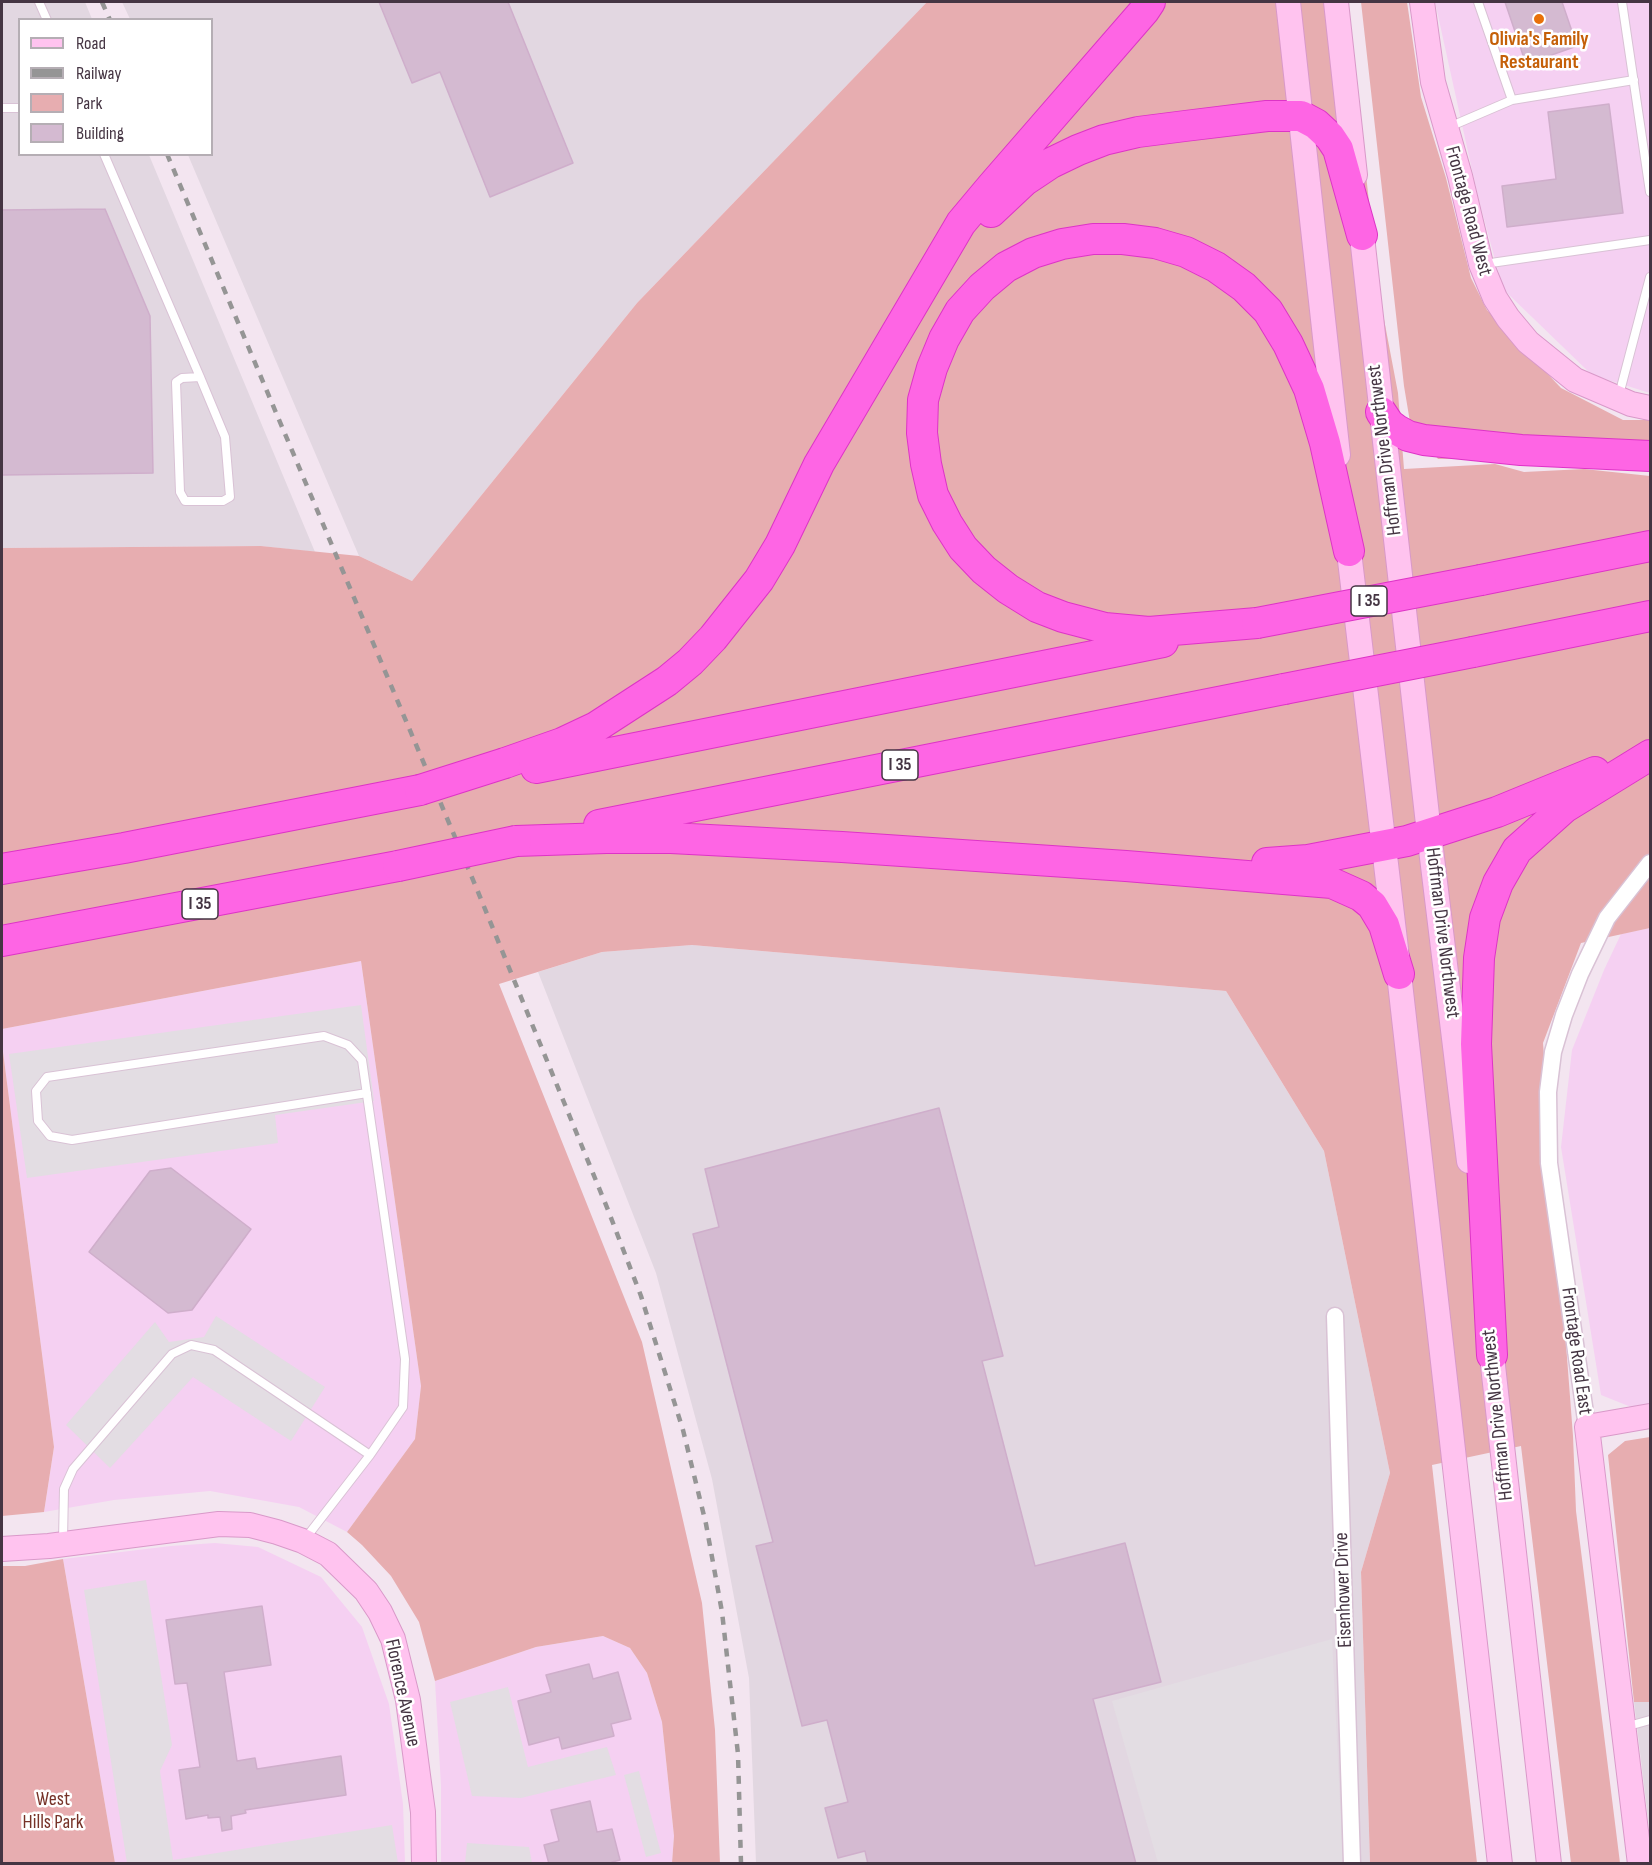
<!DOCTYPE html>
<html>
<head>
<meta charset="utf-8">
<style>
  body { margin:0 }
  #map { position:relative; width:1652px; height:1865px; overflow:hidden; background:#f3e5f0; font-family:"Sofia Sans Condensed",sans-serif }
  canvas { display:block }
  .frame { position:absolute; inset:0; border:3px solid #453543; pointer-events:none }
  .legend { position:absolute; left:18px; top:18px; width:195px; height:138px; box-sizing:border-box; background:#fff; border:2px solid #b5aeb4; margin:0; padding:8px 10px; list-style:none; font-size:18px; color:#453543 }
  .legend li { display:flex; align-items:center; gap:12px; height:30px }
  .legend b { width:30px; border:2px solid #b5aeb4 }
</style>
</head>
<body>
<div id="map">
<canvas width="1652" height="1865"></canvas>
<div class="frame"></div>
<ul class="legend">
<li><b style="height:8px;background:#ffc3ef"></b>Road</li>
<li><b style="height:8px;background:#959595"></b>Railway</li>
<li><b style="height:16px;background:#e7adb0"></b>Park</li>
<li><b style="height:16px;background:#d4bad1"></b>Building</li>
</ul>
</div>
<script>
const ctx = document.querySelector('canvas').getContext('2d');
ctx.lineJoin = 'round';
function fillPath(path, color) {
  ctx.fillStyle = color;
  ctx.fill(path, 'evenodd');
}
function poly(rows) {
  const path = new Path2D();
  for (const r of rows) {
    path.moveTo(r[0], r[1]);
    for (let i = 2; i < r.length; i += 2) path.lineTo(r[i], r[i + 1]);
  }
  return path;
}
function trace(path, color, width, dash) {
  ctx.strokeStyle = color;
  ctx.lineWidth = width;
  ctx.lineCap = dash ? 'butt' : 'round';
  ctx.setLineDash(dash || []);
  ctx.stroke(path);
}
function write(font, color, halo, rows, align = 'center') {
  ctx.font = font + ' "Sofia Sans Condensed",sans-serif';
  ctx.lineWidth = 5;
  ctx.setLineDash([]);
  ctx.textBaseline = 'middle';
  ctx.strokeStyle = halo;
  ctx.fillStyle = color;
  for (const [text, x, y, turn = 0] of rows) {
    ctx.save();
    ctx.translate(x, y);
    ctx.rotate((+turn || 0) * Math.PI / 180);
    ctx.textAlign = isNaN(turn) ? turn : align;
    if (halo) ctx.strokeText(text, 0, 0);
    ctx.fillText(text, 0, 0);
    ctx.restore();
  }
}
fillPath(poly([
  [1435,2,1650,2,1650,393,1592,375,1503,289,1478,197],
  [1650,928,1650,1403,1631,1407,1601,1395,1561,1147,1572,1050,1604,970,1621,934],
  [361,961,421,1386,415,1439,347,1532,299,1507,210,1491,114,1500,44,1512,54,1447,2,1044,2,1029],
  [215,1543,258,1547,321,1577,362,1627,389,1704,403,1804,405,1863,115,1863,63,1559,171,1546],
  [603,1636,630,1648,647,1673,662,1722,674,1836,672,1863,441,1863,441,1786,435,1681,536,1647]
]), '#f5d0f2');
fillPath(poly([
  [2,2,85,2,92,19,20,20,20,154,149,155,315,552,261,546,2,548],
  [122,2,927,2,637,303,412,581,359,556,188,155,212,154,212,20,130,19],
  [692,945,1226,991,1324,1151,1390,1473,1361,1572,1370,1863,756,1863,749,1678,712,1479,656,1273,538,972,602,952],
  [1634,1702,1650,1702,1650,1835]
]), '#e2d7e1');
fillPath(poly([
  [927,2,1347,2,1379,293,1398,393,1404,469,1495,464,1524,472,1584,469,1650,476,1650,928,1581,943,1543,1043,1573,1436,1576,1511,1620,1863,1571,1863,1521,1446,1432,1465,1477,1863,1370,1863,1361,1572,1390,1473,1324,1151,1226,991,692,945,602,952,499,984,642,1342,702,1603,715,1730,720,1864,672,1863,674,1836,662,1722,647,1673,630,1648,603,1636,536,1647,435,1681,419,1622,391,1576,362,1545,347,1532,415,1439,421,1386,361,961,2,1029,2,548,261,546,359,556,412,581,637,303],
  [1361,2,1407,2,1421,97,1446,178,1471,278,1487,310,1561,388,1623,420,1650,420,1650,454,1580,458,1438,459,1410,422,1404,386],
  [2,1044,54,1447,44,1512,2,1516],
  [1650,1437,1650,1702,1634,1702,1608,1455,1625,1441],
  [63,1559,115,1863,2,1863,2,1566,25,1566]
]), '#e7adb0');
fillPath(poly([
  [361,1005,374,1101,275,1115,278,1143,27,1178,9,1054],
  [216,1316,325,1387,291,1441,193,1377,110,1468,66,1425,155,1322,169,1342,204,1337],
  [146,1580,172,1745,160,1771,173,1860,392,1825,398,1863,127,1863,84,1590],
  [1332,1639,1343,1863,1158,1863,1112,1701],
  [508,1687,528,1767,607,1747,616,1775,521,1798,472,1796,450,1702],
  [639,1771,661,1853,646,1857,624,1775],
  [467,1843,529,1847,532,1863,465,1863]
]), '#e3dde3');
const building = poly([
  [379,2,508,2,573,163,490,197,440,72,412,83,379,2],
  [1505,2,1562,2,1577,46,1526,64,1505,2],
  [1609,104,1623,213,1507,227,1502,186,1556,179,1548,112,1609,104],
  [105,209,150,316,153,473,2,475,2,210,105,209],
  [939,1108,1003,1356,982,1361,1035,1566,1125,1543,1161,1682,1093,1699,1136,1864,868,1864,865,1851,838,1858,825,1808,848,1802,827,1720,802,1726,756,1546,773,1542,693,1234,719,1227,705,1169,939,1108],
  [171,1168,251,1229,192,1310,168,1313,89,1252,150,1171,171,1168],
  [262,1606,271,1665,224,1672,237,1761,255,1758,257,1769,341,1756,346,1795,245,1810,246,1813,231,1816,232,1829,222,1831,220,1817,208,1818,208,1815,186,1819,179,1770,200,1767,187,1683,175,1684,166,1620,262,1606],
  [589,1664,593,1679,618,1672,631,1719,611,1724,614,1736,562,1749,559,1737,529,1745,518,1701,551,1692,546,1675,589,1664],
  [590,1801,597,1832,612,1829,620,1860,612,1862,613,1864,549,1864,544,1845,559,1841,551,1810,590,1801]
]);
fillPath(building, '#d4bad1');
trace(building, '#cfaecb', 1.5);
const lane = poly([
  [39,2,47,20],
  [1478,2,1512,100],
  [1622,2,1650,192],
  [2,108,20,108],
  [1449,127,1512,100,1634,80],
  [104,154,200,377,225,437,230,497,223,501,185,501,180,492,176,382,182,378,200,377],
  [1484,264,1650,240],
  [1619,395,1650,277],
  [305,1539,370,1455,403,1407,405,1359,362,1060,348,1045,324,1036,47,1077,36,1091,38,1121,50,1136,72,1140,367,1093],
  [63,1541,64,1489,73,1469,172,1354,191,1345,214,1350,370,1455],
  [1625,1727,1650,1720]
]);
const street = poly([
  [1335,1316,1352,1864],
  [1587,1427,1549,1163,1548,1092,1553,1052,1564,1015,1580,974,1607,918,1650,863]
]);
const secondary = poly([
  [1288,2,1338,455],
  [1336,2,1355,175],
  [1422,2,1433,82,1460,176,1481,264,1495,298,1508,318,1528,342,1575,380,1631,404,1650,408],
  [1360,219,1429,833,1469,1161],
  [1347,535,1399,974,1500,1864],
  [1490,1339,1549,1864],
  [2,1549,49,1546,219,1524,250,1525,277,1532,303,1541,328,1554,366,1591,380,1612,393,1639,408,1700,419,1783,423,1812,424,1864],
  [1640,1864,1587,1427,1650,1416]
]);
const highway = poly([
  [991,212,1024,181,1051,163,1078,150,1104,140,1138,132,1185,126,1267,116,1301,116,1316,124,1330,137,1338,149,1362,235],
  [1381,412,1389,424,1397,430,1408,436,1424,440,1521,450,1650,456],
  [1481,580,1650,546],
  [1257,623,1149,632,1105,628,1063,617,1037,607,1008,589,984,570,963,548,947,523,933,495,926,464,922,433,923,400,932,368,944,339,960,311,982,287,1006,267,1033,253,1062,244,1093,239,1123,239,1155,243,1186,252,1216,267,1244,287,1268,311,1288,344,1309,389,1325,443,1349,551],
  [1473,652,1650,616],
  [505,763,562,743,596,727,667,681,690,662,713,638,759,580,780,545,819,464,961,223,992,186,1144,11,1150,2],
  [536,768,1163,642],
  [599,825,1284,689],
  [516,841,606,838,671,838,842,847,1126,866,1332,883,1361,896,1372,905,1384,925,1399,974],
  [1267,863,1308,860,1407,841,1497,812,1595,772],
  [2,869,124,848,420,790],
  [2,941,398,866],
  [1492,1355,1476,1044,1479,958,1485,918,1498,883,1517,850,1564,808,1650,755]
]);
trace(lane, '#d9c2d5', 10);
trace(street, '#d9c2d5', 19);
trace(secondary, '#d999c9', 26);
trace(highway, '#dd34c6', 32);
trace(lane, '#fff', 8);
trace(street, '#fff', 16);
trace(secondary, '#ffc3ef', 24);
trace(highway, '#fe65e4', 30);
trace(poly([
  [102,2,110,20],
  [167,154,476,887,608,1210,641,1296,683,1430,706,1524,722,1612,738,1754,741,1864]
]), '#959595', 4.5, [8, 8]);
const highwayBridge = poly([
  [1257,623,1481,580],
  [1284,689,1473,652],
  [420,790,505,763],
  [398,866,516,841]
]);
trace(highwayBridge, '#dd34c6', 32, []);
trace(highwayBridge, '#fe65e4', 30);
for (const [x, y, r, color] of [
  [1539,19,6,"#e8710a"]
]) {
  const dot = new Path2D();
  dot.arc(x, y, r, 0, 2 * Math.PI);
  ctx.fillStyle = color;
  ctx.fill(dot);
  trace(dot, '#fff', 2);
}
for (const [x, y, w] of [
  [1369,601,36],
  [900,765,36],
  [200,904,36]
]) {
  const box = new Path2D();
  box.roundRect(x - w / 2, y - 15, w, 30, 4.5);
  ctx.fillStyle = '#fff';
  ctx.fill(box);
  trace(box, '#453543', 1.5);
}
write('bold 18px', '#453543', null, [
  ["I 35",1369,601],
  ["I 35",900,765],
  ["I 35",200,904]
]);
write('bold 20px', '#c56008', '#fff', [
  ["Olivia's Family",1539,40],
  ["Restaurant",1539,63]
]);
write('20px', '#453543', '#fff', [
  ["Frontage Road West",1468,211,75],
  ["Hoffman Drive Northwest",1385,450,-97],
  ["Hoffman Drive Northwest",1442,933,83],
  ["Frontage Road East",1576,1351,82],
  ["Hoffman Drive Northwest",1498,1415,-96],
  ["Eisenhower Drive",1344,1590,-92],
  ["Florence Avenue",402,1693,78]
]);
write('20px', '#763228', '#fff', [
  ["West",53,1800],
  ["Hills Park",53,1823]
]);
</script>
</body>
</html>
